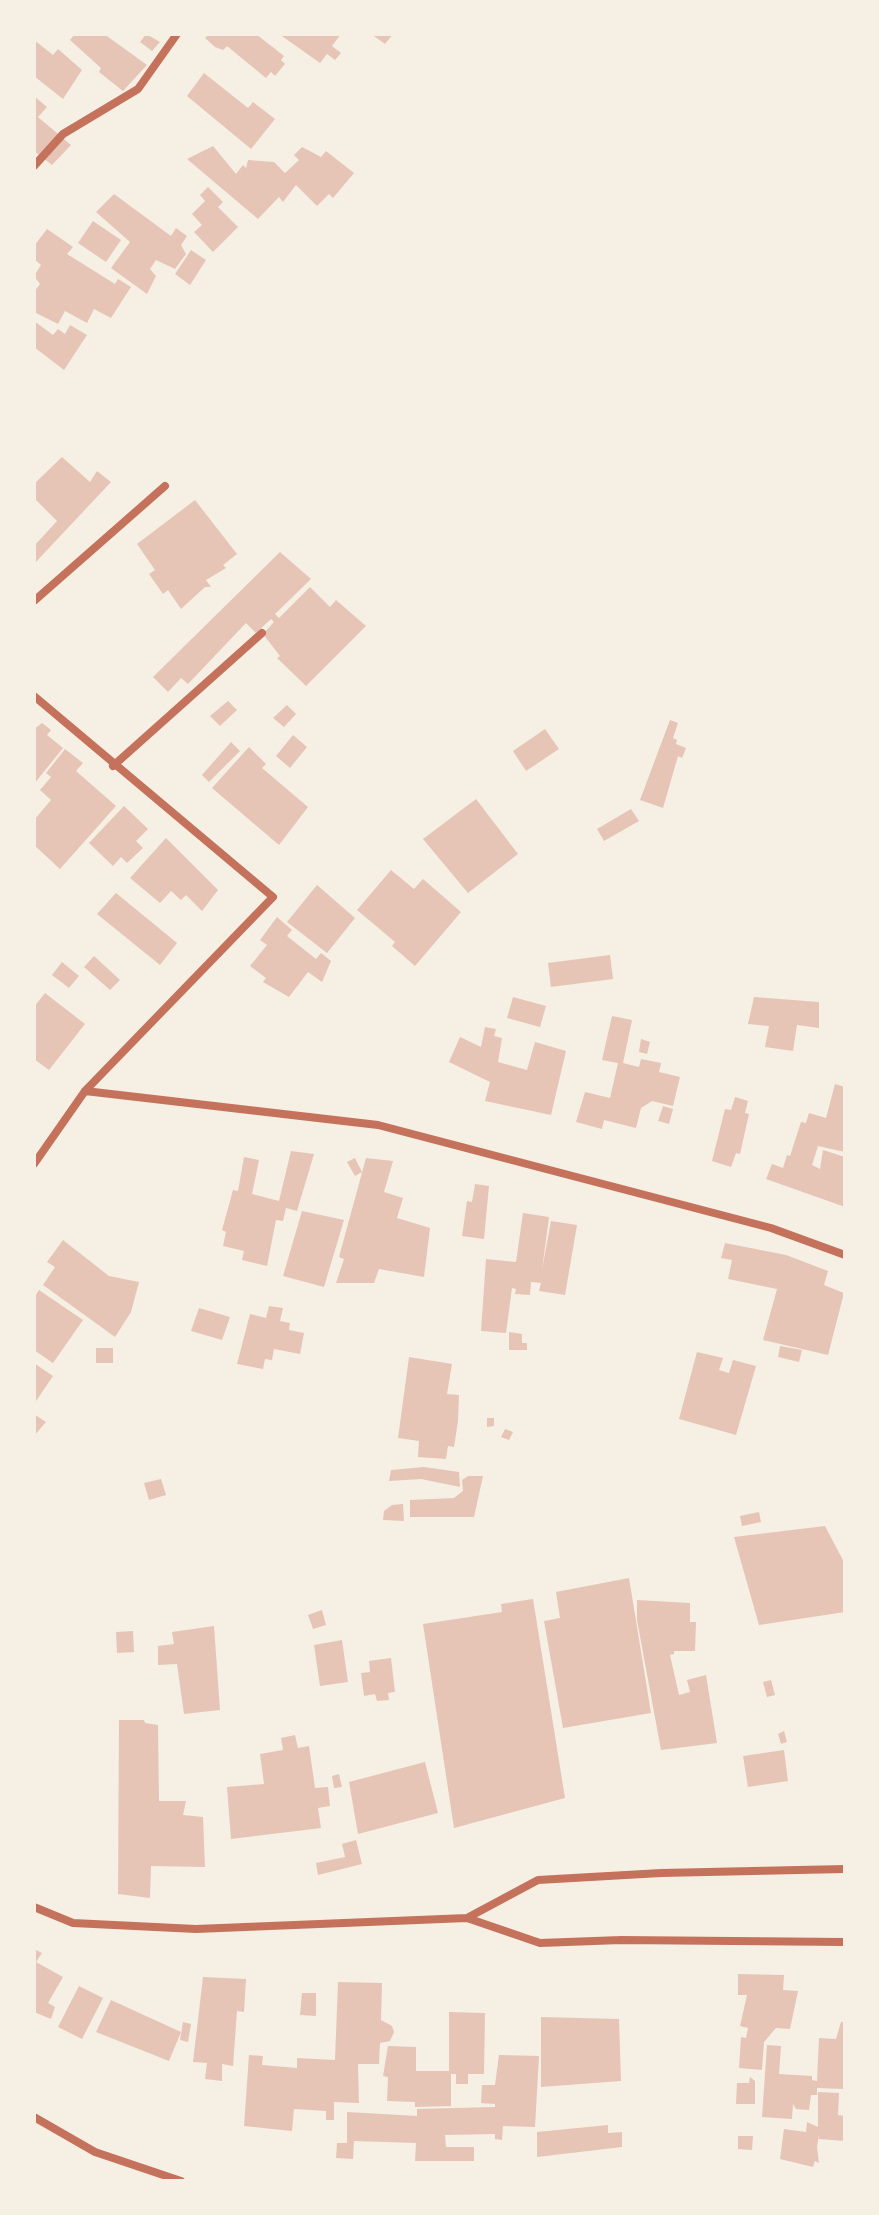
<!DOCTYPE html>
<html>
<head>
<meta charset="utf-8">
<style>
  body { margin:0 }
  #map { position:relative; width:879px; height:2215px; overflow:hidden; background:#f6efe4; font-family:"Source Sans 3",sans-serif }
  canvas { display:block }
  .frame { position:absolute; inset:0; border:36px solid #f6efe4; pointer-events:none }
</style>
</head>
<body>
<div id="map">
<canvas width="879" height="2215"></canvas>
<div class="frame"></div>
</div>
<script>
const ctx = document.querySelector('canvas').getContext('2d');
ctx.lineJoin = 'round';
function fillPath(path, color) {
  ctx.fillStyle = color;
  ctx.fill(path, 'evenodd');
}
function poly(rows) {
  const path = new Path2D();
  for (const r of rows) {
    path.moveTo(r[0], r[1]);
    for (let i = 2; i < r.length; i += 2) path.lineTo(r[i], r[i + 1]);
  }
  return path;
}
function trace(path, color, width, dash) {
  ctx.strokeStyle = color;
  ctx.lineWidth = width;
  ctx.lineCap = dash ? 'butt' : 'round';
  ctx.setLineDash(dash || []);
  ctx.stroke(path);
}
fillPath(poly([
  [75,34,104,34,147,65,123,91,99,72,101,68,70,40],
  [146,34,160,42,152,51,140,42],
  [209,34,256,34,284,56,281,60,285,64,275,76,271,72,266,78,227,46,223,50,215,47,205,38],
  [279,34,341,34,332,46,341,53,335,60,327,54,320,63],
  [371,34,393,34,385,44],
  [34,40,53,55,58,49,82,70,63,99,34,76],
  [204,73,248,108,253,102,275,119,251,149,187,96],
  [34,96,47,107,38,117,71,145,52,165,34,151],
  [213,146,236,174,243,165,246,168,248,160,274,162,285,173,299,160,294,155,302,147,321,157,326,151,354,173,333,198,329,194,317,206,296,185,283,202,279,197,258,219,187,159],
  [208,187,223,202,218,207,238,227,213,252,194,232,202,225,192,214,205,201,200,195],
  [114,194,171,236,176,228,187,236,181,245,186,254,175,269,156,260,150,269,156,276,147,294,111,268,130,242,96,212],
  [93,221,121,240,106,262,78,243],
  [47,229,73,247,67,254,115,284,118,279,131,287,111,318,94,309,87,323,65,311,58,324,34,312,34,292,40,284,34,276,41,265,34,259,34,246],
  [191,250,206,260,190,285,175,274],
  [34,321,53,335,58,329,65,334,70,325,87,335,64,370,34,347],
  [62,457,90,482,97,471,111,482,34,564,34,546,57,521,34,498,34,484],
  [195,500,237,554,223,565,226,568,206,580,211,587,205,587,181,609,168,590,163,594,149,574,155,570,137,544],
  [280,552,311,579,275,614,279,618,310,587,330,607,336,600,366,626,306,686,277,658,280,656,263,634,274,622,271,619,256,633,246,623,188,684,181,678,168,692,153,677],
  [228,701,237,710,220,726,210,716],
  [287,705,296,714,284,727,273,718],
  [670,720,678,723,673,738,677,740,676,744,686,748,682,758,678,756,663,808,640,800],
  [42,723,51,730,47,735,63,748,34,784,34,729],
  [545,729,559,749,526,771,513,751],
  [293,735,307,747,290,768,276,756],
  [231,742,240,751,209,782,202,775],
  [249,747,266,764,262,768,308,807,279,845,212,788],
  [65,749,83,763,76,771,116,806,60,869,34,845,34,820,51,800,40,790,51,777,46,773],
  [476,799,518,854,468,893,423,839],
  [124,806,148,829,136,841,143,848,127,863,121,857,113,866,89,843],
  [631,809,639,821,604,841,597,829],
  [166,838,218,890,202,911,186,895,181,900,171,891,160,903,130,878],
  [391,870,414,889,423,879,461,912,415,966,392,946,395,942,357,910],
  [317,885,355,918,327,953,287,922],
  [116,893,177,943,160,965,97,914],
  [277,917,292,930,287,936,316,959,321,953,331,961,322,982,308,972,289,997,263,982,266,978,250,966,267,945,260,940],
  [610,955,613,979,551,987,548,963],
  [94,956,120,980,110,990,84,967],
  [62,962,79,976,69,988,52,975],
  [45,993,85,1024,49,1070,34,1059,34,1007],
  [513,997,546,1006,540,1027,507,1018],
  [754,997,819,1002,819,1028,797,1025,793,1051,765,1047,769,1026,748,1024],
  [612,1016,632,1020,623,1063,639,1067,641,1059,661,1063,659,1072,680,1077,673,1106,652,1101,641,1108,636,1128,604,1120,602,1129,576,1122,585,1092,610,1098,618,1063,602,1060],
  [485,1027,496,1029,494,1036,502,1038,498,1062,527,1070,535,1042,566,1051,551,1115,485,1101,490,1082,449,1062,460,1037,481,1047],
  [641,1039,650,1042,647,1054,639,1052],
  [835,1084,845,1087,845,1152,818,1146,812,1165,820,1169,823,1150,845,1157,845,1207,766,1179,772,1164,783,1168,787,1155,790,1156,801,1122,806,1123,809,1113,826,1118],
  [735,1097,748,1101,745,1113,749,1114,740,1154,736,1153,731,1167,712,1161,725,1109,731,1110],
  [663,1106,673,1109,669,1124,658,1121],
  [291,1151,314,1154,297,1211,286,1208,283,1221,276,1220,267,1266,242,1260,244,1251,223,1246,226,1232,222,1230,233,1190,238,1191,244,1157,259,1160,252,1194,279,1201],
  [355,1158,362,1172,355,1176,347,1162],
  [366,1158,393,1161,384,1192,403,1198,397,1218,430,1228,424,1277,379,1269,374,1283,336,1283,344,1259,339,1257],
  [475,1184,489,1186,484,1239,462,1236,467,1201,472,1202],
  [302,1211,344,1220,324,1287,283,1276],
  [523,1213,549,1217,542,1270,551,1221,577,1225,565,1295,539,1291,541,1283,531,1282,530,1295,515,1294,516,1289,512,1288,506,1333,481,1331,486,1259,516,1262],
  [63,1240,109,1276,139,1282,131,1312,115,1337,43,1285,55,1267,47,1262],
  [725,1243,786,1255,828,1271,824,1285,844,1293,828,1355,763,1340,777,1289,728,1279,732,1260,721,1258],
  [39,1290,83,1320,53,1363,34,1350,34,1298],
  [269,1306,283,1308,280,1321,290,1323,289,1330,304,1333,300,1354,274,1349,272,1360,265,1359,263,1369,237,1364,250,1314,266,1318],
  [199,1308,230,1317,222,1340,191,1331],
  [509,1332,522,1334,522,1343,527,1343,527,1350,509,1350],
  [780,1346,802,1350,799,1362,778,1357],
  [96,1348,113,1348,113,1363,96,1363],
  [697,1352,723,1358,719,1370,729,1373,733,1360,756,1366,736,1435,679,1419],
  [409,1357,452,1364,447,1394,459,1395,458,1421,454,1447,448,1446,446,1459,418,1457,419,1441,398,1438],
  [34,1363,53,1376,34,1404],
  [34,1414,46,1422,34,1436],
  [487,1418,494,1418,494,1426,487,1427],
  [505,1429,513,1432,509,1440,501,1437],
  [424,1467,459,1472,460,1487,421,1479,389,1481,391,1470],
  [468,1476,483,1476,474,1517,410,1517,410,1500,454,1498,463,1491,462,1480],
  [161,1479,166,1495,149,1500,144,1483],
  [403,1504,404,1521,383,1520,384,1511,392,1505],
  [759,1512,761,1522,742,1526,740,1516],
  [825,1526,845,1564,845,1612,759,1625,734,1537],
  [629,1578,651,1713,563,1728,544,1621,560,1618,556,1592],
  [533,1599,565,1798,454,1828,423,1624,502,1612,501,1604],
  [637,1600,690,1603,690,1622,696,1622,695,1651,674,1651,674,1654,670,1655,679,1695,690,1692,687,1680,706,1675,717,1743,661,1750,637,1620],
  [322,1610,326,1625,313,1629,308,1615],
  [214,1626,220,1710,184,1714,177,1664,158,1665,158,1646,174,1644,172,1632],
  [133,1631,134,1652,117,1653,116,1632],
  [342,1640,348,1682,320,1686,314,1645],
  [391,1658,395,1692,388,1693,389,1700,377,1701,375,1694,364,1696,361,1673,370,1672,369,1661],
  [771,1680,775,1695,767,1697,763,1682],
  [119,1720,144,1720,145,1723,158,1725,159,1801,186,1801,183,1815,203,1817,205,1867,151,1866,150,1898,118,1894],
  [784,1731,787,1742,781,1744,778,1734],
  [295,1735,298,1748,309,1746,315,1788,328,1787,330,1806,318,1808,321,1828,231,1839,227,1787,264,1784,260,1754,283,1750,281,1738],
  [784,1750,788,1781,748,1787,743,1756],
  [425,1762,438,1813,358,1834,349,1782],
  [339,1774,342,1787,334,1788,332,1776],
  [356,1840,362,1864,318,1875,316,1863,345,1857,342,1844],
  [34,1949,42,1953,36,1962,63,1977,48,2003,55,2007,51,2019,34,2012],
  [738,1974,784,1975,783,1990,798,1991,790,2029,776,2028,764,2042,762,2070,739,2068,741,2037,746,2038,748,2028,740,2026,747,1995,738,1995],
  [203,1977,246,1979,244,2012,237,2011,233,2066,222,2064,222,2081,205,2079,207,2063,193,2062],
  [338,1982,382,1983,381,2020,392,2026,394,2032,390,2041,380,2043,379,2064,358,2064,359,2103,334,2102,334,2120,326,2120,326,2111,294,2109,292,2131,244,2126,249,2055,263,2056,262,2065,297,2068,297,2058,335,2060],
  [79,1986,103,1998,82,2039,58,2027],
  [302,1993,316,1993,316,2016,300,2015],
  [111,2000,181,2032,169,2061,96,2032],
  [449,2012,485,2013,484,2074,468,2074,468,2084,456,2084,456,2074,451,2074,451,2106,415,2107,415,2102,387,2101,388,2077,383,2076,388,2046,416,2047,416,2071,449,2071],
  [541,2017,619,2019,621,2081,541,2087],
  [183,2022,191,2024,188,2042,180,2040],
  [841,2022,845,2022,845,2089,817,2088,817,2095,811,2095,809,2110,796,2109,793,2104,792,2119,762,2117,767,2045,781,2046,779,2074,812,2076,812,2080,817,2081,819,2038,836,2039],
  [499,2055,539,2056,535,2127,503,2126,502,2140,495,2139,495,2134,445,2135,446,2147,474,2147,474,2161,415,2161,416,2143,354,2141,353,2159,336,2158,337,2143,347,2143,347,2112,417,2116,417,2109,495,2107,495,2104,481,2103,482,2085,495,2085],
  [750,2077,755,2081,755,2104,736,2104,737,2083,749,2083],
  [818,2092,839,2093,838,2115,845,2116,845,2141,819,2139,819,2135,817,2147,819,2163,815,2161,813,2167,780,2159,784,2129,806,2132,807,2122,818,2127],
  [608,2125,608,2133,622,2132,622,2147,537,2157,537,2132],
  [738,2136,753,2136,752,2150,738,2149]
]), '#e6c5b7');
trace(poly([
  [34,166,63,134,138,89,177,34],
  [34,601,165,486],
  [34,696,273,897,85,1091,34,1164],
  [113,766,262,633],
  [85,1091,378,1125,771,1228,845,1255],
  [34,1907,73,1923,196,1929,467,1918,540,1943,621,1940,845,1942],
  [467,1918,538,1880,661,1873,845,1869],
  [34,2117,95,2152,181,2181]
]), '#c5725c', 8);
</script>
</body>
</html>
